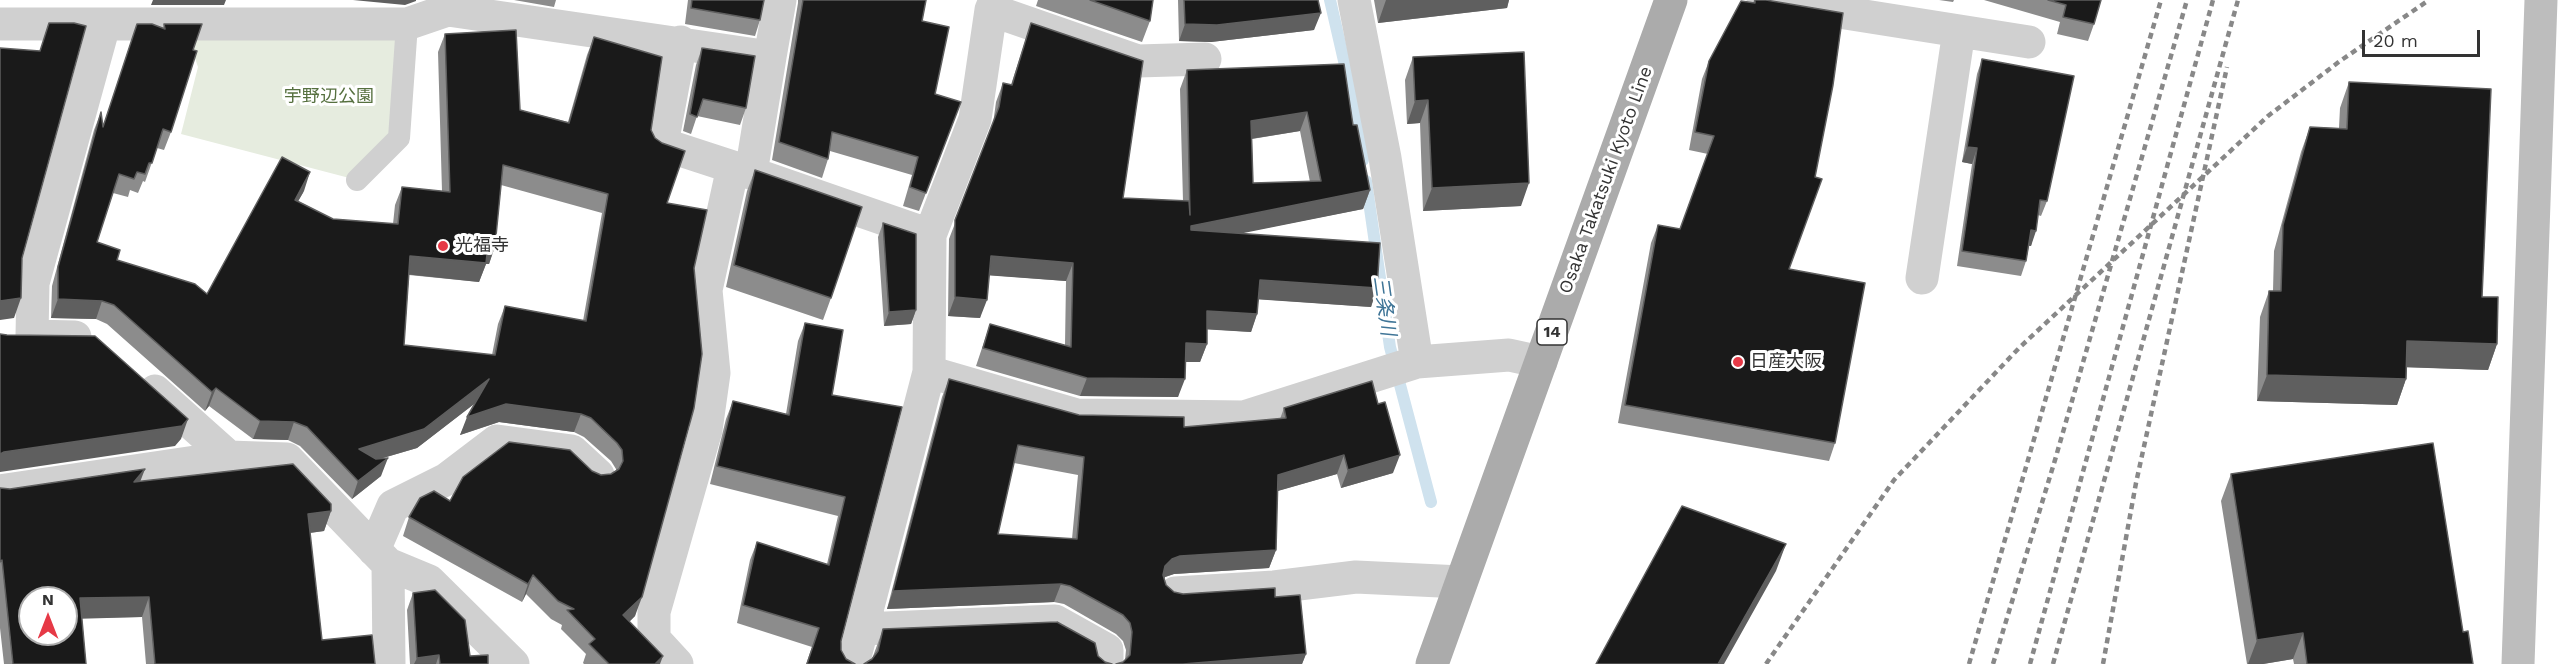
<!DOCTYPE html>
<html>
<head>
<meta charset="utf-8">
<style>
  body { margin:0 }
  #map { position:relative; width:2575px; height:664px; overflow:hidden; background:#fff; font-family:"Work Sans",sans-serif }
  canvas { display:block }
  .north { position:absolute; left:18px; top:586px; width:60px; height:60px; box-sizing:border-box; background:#fff; border:2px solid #adadad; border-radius:50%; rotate:0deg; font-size:16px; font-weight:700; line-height:24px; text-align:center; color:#333 }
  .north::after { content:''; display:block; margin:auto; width:21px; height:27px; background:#e63946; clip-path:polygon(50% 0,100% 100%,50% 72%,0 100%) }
  .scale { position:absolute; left:2362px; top:30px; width:118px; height:27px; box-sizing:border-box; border:3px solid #333; border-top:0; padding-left:8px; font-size:18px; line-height:21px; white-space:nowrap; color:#333; -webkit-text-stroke:4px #fff; paint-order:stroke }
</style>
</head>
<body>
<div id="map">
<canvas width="2575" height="664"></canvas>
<div class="north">N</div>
<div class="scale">20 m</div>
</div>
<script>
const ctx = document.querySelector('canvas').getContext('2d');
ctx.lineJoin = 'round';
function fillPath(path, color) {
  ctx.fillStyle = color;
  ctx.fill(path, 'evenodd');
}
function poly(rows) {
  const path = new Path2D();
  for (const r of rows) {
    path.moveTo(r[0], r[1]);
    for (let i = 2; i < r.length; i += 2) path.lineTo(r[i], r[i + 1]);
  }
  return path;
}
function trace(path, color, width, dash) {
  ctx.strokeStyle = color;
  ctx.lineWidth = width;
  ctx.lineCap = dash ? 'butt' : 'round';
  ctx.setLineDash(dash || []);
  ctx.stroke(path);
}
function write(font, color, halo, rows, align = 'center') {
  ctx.font = font + ' "Work Sans","Noto Sans JP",sans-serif';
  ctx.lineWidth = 6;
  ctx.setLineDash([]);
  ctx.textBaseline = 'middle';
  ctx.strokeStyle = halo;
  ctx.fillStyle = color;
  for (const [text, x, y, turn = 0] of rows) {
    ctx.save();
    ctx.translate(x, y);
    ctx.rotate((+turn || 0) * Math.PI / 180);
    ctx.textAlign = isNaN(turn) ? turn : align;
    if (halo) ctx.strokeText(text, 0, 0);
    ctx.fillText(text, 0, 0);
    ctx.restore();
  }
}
fillPath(poly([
  [407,24,399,138,357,180,181,134,198,67,190,43,171,25]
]), '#e6ecdf');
trace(poly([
  [1330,0,1358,122,1363,160],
  [1366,181,1390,347,1431,502]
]), '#cfe2ee', 12);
trace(poly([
  [357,180,399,138,407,24]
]), '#d0d0d0', 22);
trace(poly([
  [1354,0,1385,158,1417,362],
  [1763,0,2029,42],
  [991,10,1138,61,1205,59],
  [0,24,407,24,448,10,770,57,751,173,930,235],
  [681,42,662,144,751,173],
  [770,57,780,0],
  [1922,278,1959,31],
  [75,337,32,336,33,283,104,25],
  [929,372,1077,415,1244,417,1417,362,1509,355,1541,362],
  [155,391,229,457,287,459,388,564,389,664],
  [0,491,229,457],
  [374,550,393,506,447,479,497,441,572,451,598,475],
  [388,564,429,581,513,664],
  [1175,593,1274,587,1356,577,1461,582],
  [862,629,1055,621,1107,650,1107,664],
  [677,664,654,639,654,612,706,430,714,373,706,290,733,167],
  [853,664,929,372,930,235,975,119,991,10,995,0]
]), '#d0d0d0', 33);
trace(poly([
  [2518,664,2541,0]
]), '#bdbdbd', 33);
trace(poly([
  [1432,664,1671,0]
]), '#ababab', 33);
trace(poly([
  [1766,664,1894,480,2019,348,2268,116,2340,61,2429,0],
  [1969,664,2161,0],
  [1993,664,2055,460,2187,0],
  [2030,664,2213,0],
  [2053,664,2238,0],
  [2103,664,2136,483,2227,67]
]), '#888', 4.5, [6, 4.5]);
fillPath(poly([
  [514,0,556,0,554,7],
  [688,0,764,0,760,20,755,36,685,24],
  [798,0,926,0,922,21,935,94,961,102,919,211,903,206,912,175,830,151,828,159,822,178,772,160,798,3],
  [1038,0,1153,0,1150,21,1142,42,1036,6],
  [1178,0,1318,0,1314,30,1211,42,1179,41],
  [1374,0,1509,0,1507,8,1378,23],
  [1754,0,1766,0,1789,269,1835,443,1829,461,1618,423,1651,243,1658,225,1680,229,1708,154,1689,150,1702,79,1709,61,1753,3],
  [1939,0,1954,0,1953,2],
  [1984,0,2101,0,2094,24,2088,41,2057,34,2060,22],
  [1031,23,1123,198,1183,201,1180,89,1187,70,1353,125,1370,190,1363,209,1240,233,1377,288,1371,307,1258,299,1257,314,1251,332,1207,329,1207,344,1200,362,1185,362,1178,397,1080,396,976,366,990,324,1065,345,1066,281,989,275,980,318,948,316,949,239,993,124,996,102,1003,83,1011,85],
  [1300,131,1310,182,1253,183,1252,139],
  [137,24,163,28,164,24,193,50,171,132,164,150,157,148,145,182,143,181,138,193,130,190,128,197,113,193,97,242,117,260,207,294,304,191,298,201,333,219,393,224,395,205,402,187,442,191,438,52,445,34,520,110,568,122,587,55,594,37,651,130,667,203,694,268,635,616,629,622,660,664,584,664,583,663,586,654,561,629,562,625,551,619,526,594,522,602,403,536,409,517,450,501,592,471,601,475,611,474,616,471,616,469,611,461,584,437,574,432,499,422,460,435,475,403,417,448,383,458,381,476,352,499,300,446,288,440,253,439,209,406,205,411,107,324,96,319,51,318,52,286,94,130,101,112,103,126],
  [501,185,602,213,583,321,505,306,498,324,492,355,404,345,409,275,479,282,486,264,489,264,495,246],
  [702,48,746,108,740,125,697,116,691,134,683,131,696,65],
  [1413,57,1521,206,1423,211,1420,123,1407,124,1405,80],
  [1982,59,2047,201,2041,216,2038,215,2031,246,2029,246,2026,261,2021,276,1957,266,1972,164,1962,162,1977,74],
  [2349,82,2482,297,2497,344,2488,370,2407,367,2406,379,2397,405,2257,401,2260,317,2269,291,2273,291,2274,251,2301,152,2310,127,2339,128,2340,108],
  [755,170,831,298,823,320,726,287,747,191],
  [883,223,916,310,911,324,884,326,878,237],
  [805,323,832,395,902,407,841,641,841,650,846,659,855,664,806,664,812,647,737,623,750,560,757,542,827,564,838,516,710,484,726,419,733,401,786,414,798,341],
  [949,379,1079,415,1184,427,1280,419,1284,408,1393,473,1341,488,1337,474,1277,491,1276,550,1269,568,1174,574,1165,577,1164,579,1166,585,1174,592,1183,594,1275,597,1306,654,1302,664,1116,664,1123,662,1125,660,1126,650,1123,641,1116,634,1064,604,1054,602,887,609,942,397],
  [1014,463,1078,475,1072,539,998,534],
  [2231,474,2463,632,2473,664,2294,664,2293,659,2263,664,2247,664,2221,501],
  [141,481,331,511,324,531,310,533,322,640,375,664,146,664,142,617,82,618,86,664,4,664,0,628,0,488,10,489],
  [413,593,470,656,488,664,410,664,407,610],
  [883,629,1098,656,1105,662,872,659]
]), '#8c8c8c');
fillPath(poly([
  [153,0,226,0,224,5,151,5],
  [353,0,416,0,416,1,405,5],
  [1386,0,1509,0,1507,8,1378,23],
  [1321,13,1314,30,1211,42,1179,41,1185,24],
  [1428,100,1420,123,1407,124,1415,101],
  [1307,112,1300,131,1244,140,1251,121],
  [1967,147,1977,148,1972,164,1962,162],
  [310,172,304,191,288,219,295,200],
  [1529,183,1521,206,1423,211,1432,188],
  [1370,190,1363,209,1184,245,1191,226],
  [2031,230,2036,231,2031,246,2025,245],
  [488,245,495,246,489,264,486,264,479,282,404,274,410,256],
  [991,256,1073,263,1066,281,984,275],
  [1260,280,1377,288,1371,307,1253,299],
  [955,297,987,300,980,318,948,316],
  [21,298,14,318,0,320,0,301],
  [58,299,102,301,96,319,51,318],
  [916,310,911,324,884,326,889,312],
  [1207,311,1257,314,1251,332,1200,329],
  [2407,341,2497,344,2488,370,2398,367],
  [1186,343,1207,344,1200,362,1179,362],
  [2267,375,2406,379,2397,405,2257,401],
  [1087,378,1185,379,1178,397,1080,396],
  [489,379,482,398,417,448,352,467,359,449],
  [216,388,209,406,205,411,212,392],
  [506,404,581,414,574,432,499,422,460,435,467,417],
  [188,419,181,439,175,446,0,472,0,454,4,452],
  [260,421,294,422,288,440,253,439],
  [1344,455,1337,474,1271,493,1278,475],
  [1400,455,1393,473,1341,488,1348,470],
  [388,458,381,476,352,499,358,481],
  [145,469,137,490,134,482],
  [331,511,324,531,301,534,308,514],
  [1786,544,1776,571,1724,664,1718,664],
  [1276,550,1269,568,1174,574,1165,577,1159,584,1165,566,1172,559,1180,556],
  [533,575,526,594,522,602,528,584],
  [1061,584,1054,602,887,609,893,591],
  [149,597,142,617,72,619,80,598],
  [642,597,635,616,617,634,623,615],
  [2303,633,2293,659,2263,664,2248,664,2257,640],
  [1306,654,1302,664,1183,664],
  [439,655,436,664,414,664,417,658],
  [663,656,660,664,655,664]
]), '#5f5f5f');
const building = poly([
  [692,0,764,0,760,20,691,8,692,0],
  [803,0,926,0,922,21,949,27,935,94,961,102,926,193,910,187,918,157,832,132,828,159,779,142,803,0],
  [1090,0,1153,0,1150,21,1090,0],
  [1184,0,1318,0,1321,13,1217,25,1185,24,1184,0],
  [1755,0,1766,0,1843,13,1833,85,1815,177,1822,179,1789,269,1865,283,1835,443,1625,405,1658,225,1680,229,1714,136,1695,132,1709,61,1741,1,1755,3,1755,0],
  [2048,0,2101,0,2094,24,2063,17,2066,5,2048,0],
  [49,23,74,23,86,26,22,258,21,298,0,301,0,48,40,51,49,23],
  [1031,23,1143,61,1123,198,1189,201,1190,215,1187,70,1344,64,1353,125,1357,125,1370,190,1191,226,1191,230,1380,243,1377,288,1260,280,1257,314,1207,311,1207,344,1186,343,1185,379,1087,378,983,348,990,324,1071,347,1073,263,991,256,987,300,955,297,955,220,999,107,1003,83,1012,85,1031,23],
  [1307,112,1321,181,1253,183,1251,121,1307,112],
  [137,24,152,24,165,29,164,24,202,24,193,50,197,51,171,132,163,129,152,163,149,163,145,174,137,172,134,179,119,174,97,242,120,250,117,260,195,284,207,294,282,157,310,172,295,200,333,219,398,224,402,187,450,192,445,34,516,30,520,110,569,123,594,37,662,57,651,130,655,138,662,143,685,151,667,203,707,210,694,268,702,354,694,408,642,597,623,615,663,656,655,664,609,664,589,644,595,639,567,610,574,609,558,601,533,575,528,584,409,517,420,498,434,491,450,501,463,477,509,442,570,450,592,471,601,475,611,474,619,469,623,461,622,450,617,443,591,418,581,414,506,404,467,417,489,379,424,429,359,449,376,459,388,458,358,481,307,427,294,422,260,421,216,388,212,392,114,305,102,301,58,299,58,267,101,112,103,127,137,24],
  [503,165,608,194,586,321,505,306,495,355,404,345,410,256,486,263,488,245,495,246,503,165],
  [702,48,755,56,746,108,703,99,697,117,690,114,702,48],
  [1524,52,1529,183,1432,188,1428,100,1415,101,1413,57,1524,52],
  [1982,59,2074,76,2047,201,2040,200,2036,231,2031,230,2026,261,1962,251,1977,148,1967,147,1982,59],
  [2349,82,2491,89,2482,297,2498,297,2497,344,2407,341,2406,379,2267,375,2269,291,2281,291,2283,225,2310,127,2347,129,2349,82],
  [755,170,862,207,831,298,734,265,755,170],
  [883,223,916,234,916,310,889,312,883,223],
  [805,323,843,330,832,395,902,407,841,641,841,650,846,659,855,664,807,664,819,628,743,605,757,542,829,565,845,497,717,466,733,401,789,415,805,323],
  [0,334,7,335,95,336,188,419,182,426,4,452,0,454,0,334],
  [949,379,1079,415,1184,417,1184,427,1286,418,1284,408,1372,381,1378,404,1385,402,1400,455,1348,470,1344,455,1278,475,1276,550,1180,556,1172,559,1165,566,1163,575,1166,585,1174,592,1183,594,1275,588,1275,597,1300,595,1306,654,1183,664,1116,664,1123,662,1130,655,1132,632,1130,623,1123,615,1070,586,1061,584,893,591,949,379],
  [1018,445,1084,457,1077,539,998,534,1018,445],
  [2433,443,2463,632,2468,631,2473,664,2307,664,2303,633,2257,640,2231,474,2433,443],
  [293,464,331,504,331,511,308,514,322,640,372,635,375,664,155,664,149,597,80,598,86,664,13,664,2,560,0,562,0,488,10,489,145,469,134,482,293,464],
  [30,598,66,598,66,634,30,634,30,598],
  [1682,506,1786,544,1718,664,1596,664,1682,506],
  [435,590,465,620,470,656,488,655,488,664,440,664,439,655,417,658,413,593,435,590],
  [1057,622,1095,643,1098,656,1105,662,1112,664,864,664,872,659,878,651,883,629,1057,622]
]);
fillPath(building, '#1a1a1a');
trace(building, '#5f5f5f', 1.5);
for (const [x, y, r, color] of [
  [443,246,6,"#e63946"],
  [1738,362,6,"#e63946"]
]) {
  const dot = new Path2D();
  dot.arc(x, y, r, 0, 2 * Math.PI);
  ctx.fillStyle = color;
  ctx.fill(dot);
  trace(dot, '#fff', 2);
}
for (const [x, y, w] of [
  [1552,332,30]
]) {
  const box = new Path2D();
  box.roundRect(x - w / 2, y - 13, w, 26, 4.5);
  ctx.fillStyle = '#fff';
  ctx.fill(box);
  trace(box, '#333', 1.5);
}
write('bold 16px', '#333', null, [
  ["14",1552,332]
]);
write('18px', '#56703f', '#fff', [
  ["宇野辺公園",329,97]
]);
write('18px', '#333', '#fff', [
  ["Osaka Takatsuki Kyoto Line",1606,180,-70]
]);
write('18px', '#333', '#fff', [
  ["光福寺",455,246],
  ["日産大阪",1750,362]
], 'left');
write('italic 20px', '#3f7597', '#fff', [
  ["三条川",1384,306,82]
]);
</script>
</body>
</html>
